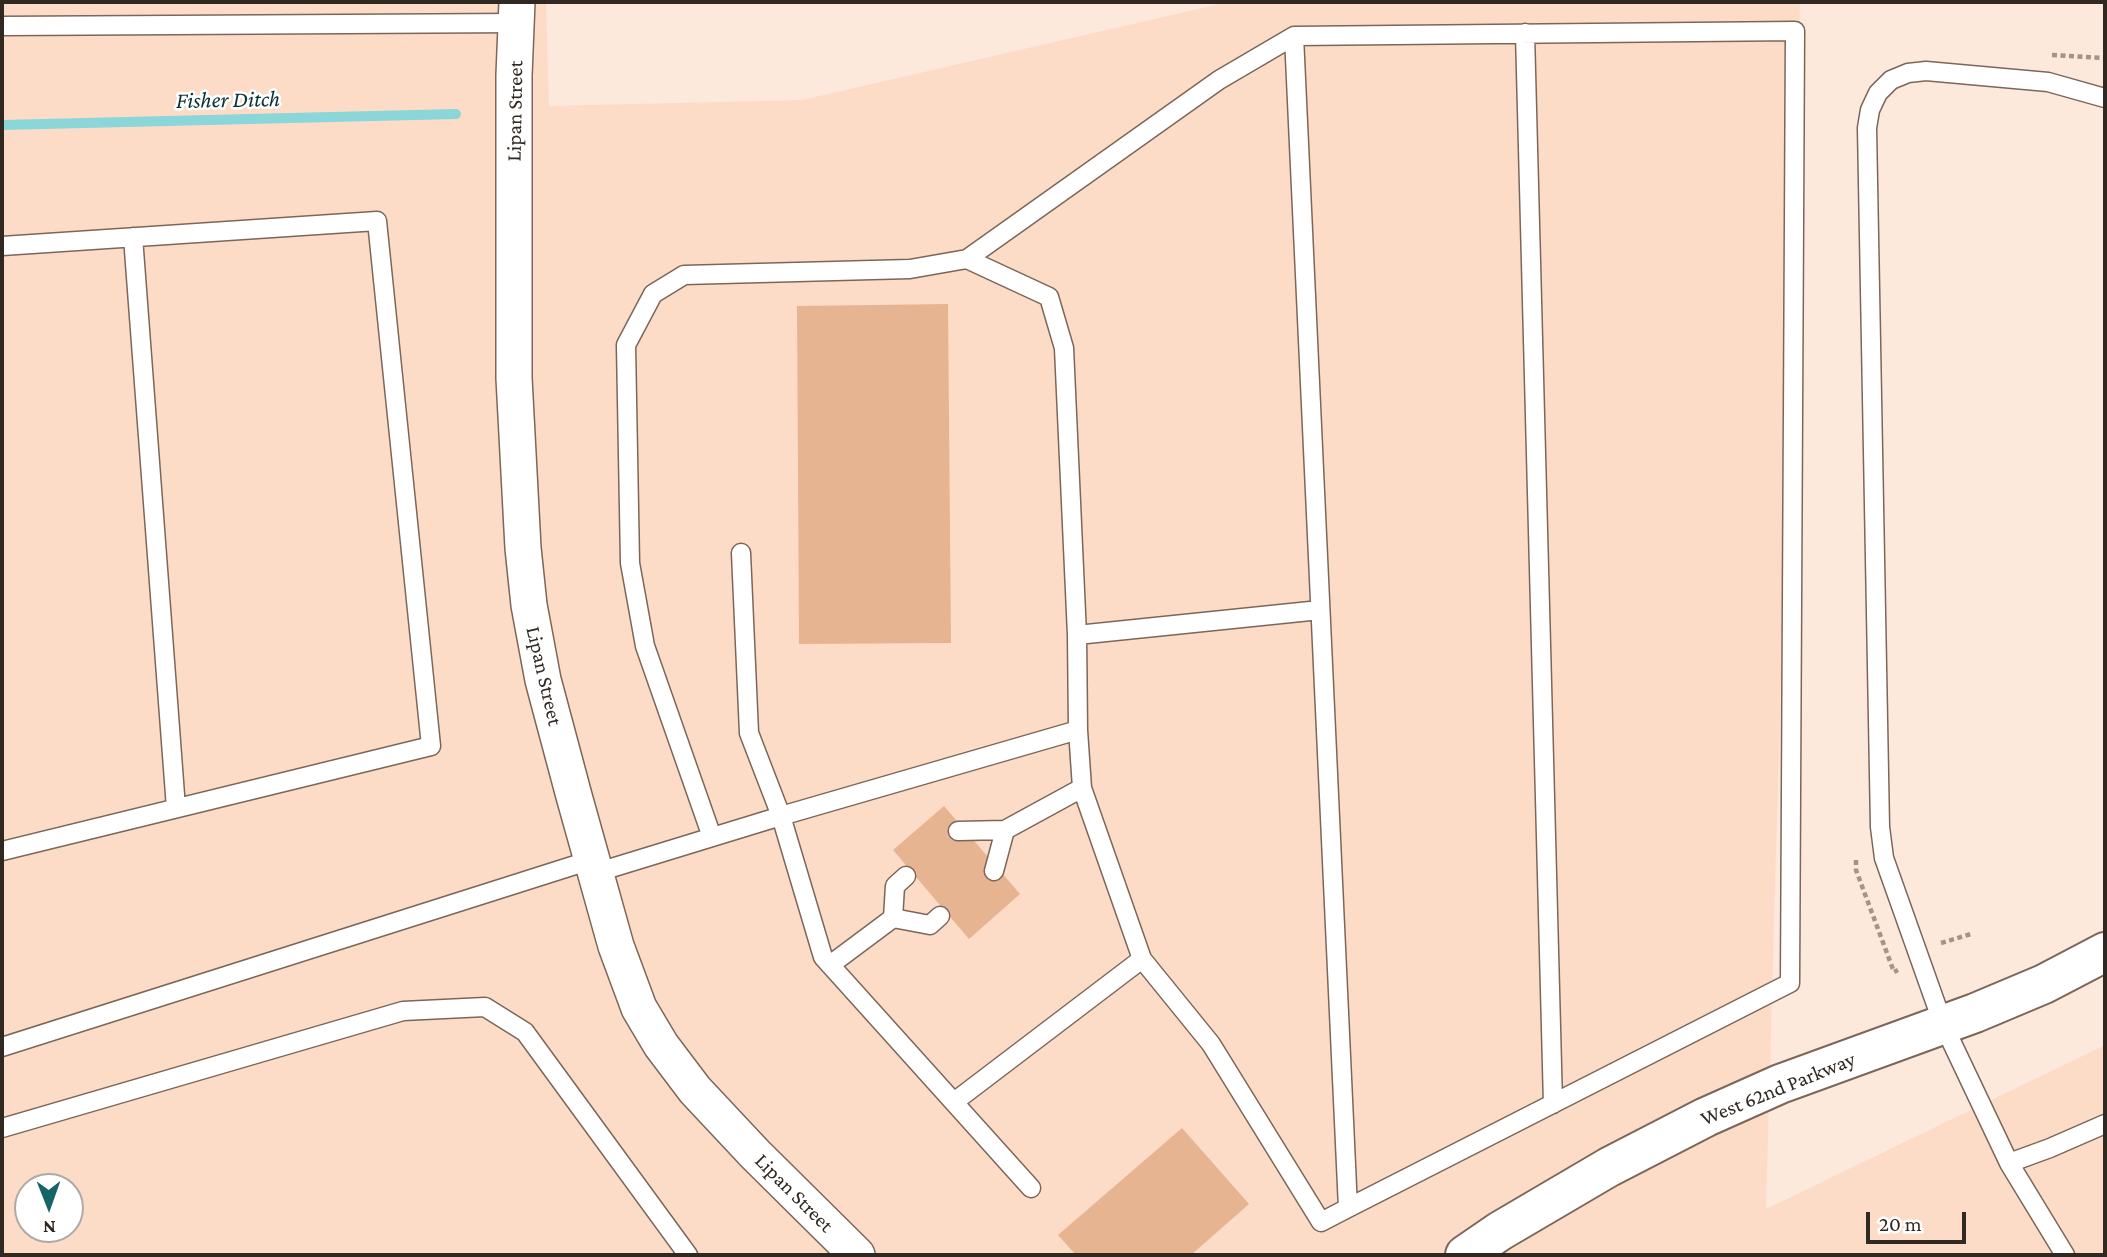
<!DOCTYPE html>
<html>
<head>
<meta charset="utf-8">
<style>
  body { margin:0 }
  #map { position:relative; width:2107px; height:1257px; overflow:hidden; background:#fde9dc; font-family:"Crimson Pro",serif }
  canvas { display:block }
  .frame { position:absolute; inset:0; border:4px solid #312822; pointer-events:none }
  .north { position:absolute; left:14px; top:1173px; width:70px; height:70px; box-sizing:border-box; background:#fff; border:2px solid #ada9a7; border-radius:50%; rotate:179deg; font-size:19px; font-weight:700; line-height:28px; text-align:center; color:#312822 }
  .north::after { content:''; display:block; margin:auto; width:24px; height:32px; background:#156568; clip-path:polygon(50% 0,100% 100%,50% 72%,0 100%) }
  .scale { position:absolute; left:1866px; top:1212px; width:100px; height:32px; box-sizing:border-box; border:4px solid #312822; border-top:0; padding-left:9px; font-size:21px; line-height:24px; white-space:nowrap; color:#312822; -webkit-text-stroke:5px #fff; paint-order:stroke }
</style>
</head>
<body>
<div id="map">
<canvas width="2107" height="1257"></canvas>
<div class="frame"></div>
<div class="north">N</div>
<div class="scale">20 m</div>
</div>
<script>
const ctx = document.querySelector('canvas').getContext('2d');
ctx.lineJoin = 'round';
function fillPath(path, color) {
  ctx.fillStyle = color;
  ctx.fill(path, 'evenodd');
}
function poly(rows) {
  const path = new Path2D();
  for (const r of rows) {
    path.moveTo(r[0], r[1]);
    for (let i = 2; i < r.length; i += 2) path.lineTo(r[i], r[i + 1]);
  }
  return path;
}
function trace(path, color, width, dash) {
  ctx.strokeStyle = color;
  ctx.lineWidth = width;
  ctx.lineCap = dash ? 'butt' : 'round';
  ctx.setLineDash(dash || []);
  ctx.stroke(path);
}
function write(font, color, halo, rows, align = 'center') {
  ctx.font = font + ' "Crimson Pro",serif';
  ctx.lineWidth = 5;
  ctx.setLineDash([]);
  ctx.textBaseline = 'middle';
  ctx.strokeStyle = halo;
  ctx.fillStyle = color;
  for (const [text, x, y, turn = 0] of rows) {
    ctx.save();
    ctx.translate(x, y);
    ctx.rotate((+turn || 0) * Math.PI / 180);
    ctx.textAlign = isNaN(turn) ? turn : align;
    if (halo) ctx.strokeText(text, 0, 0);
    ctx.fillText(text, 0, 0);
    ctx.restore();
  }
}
fillPath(poly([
  [2,2,546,2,549,106,802,100,1228,2,1800,2,1766,1209,2105,1045,2105,1255,2,1255],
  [28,1187,70,1187,70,1229,28,1229]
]), '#fcdcc7');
trace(poly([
  [2,125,456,114]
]), '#8ad6d9', 10);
fillPath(poly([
  [948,304,951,643,799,644,797,306],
  [944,806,1020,894,969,939,893,850],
  [1182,1128,1249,1204,1191,1255,1076,1255,1058,1235]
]), '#e7b492');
const service = poly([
  [2,26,517,23],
  [1525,33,1553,1104],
  [133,237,176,808],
  [2,246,377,221,431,746,2,851],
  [967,259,1219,80,1294,36],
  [1077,635,1320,610],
  [1078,730,1082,788,1142,959],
  [1005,830,1082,788],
  [958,831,1005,830,994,871],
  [712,837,645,646,630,563,626,345,653,294,684,275,910,269,967,259,1049,297,1064,348,1077,635,1078,730,781,816,749,733,741,553],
  [595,873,781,816,823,957,1031,1188],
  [906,876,895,886,893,918,930,925,940,916],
  [830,965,893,918],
  [2,1047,591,860],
  [954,1102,1142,959,1211,1044,1321,1222,1348,1208,1790,983,1795,31,1294,36,1348,1208],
  [2,1128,403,1011,485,1007,525,1032,688,1255],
  [2009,1163,2050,1148,2105,1124],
  [2065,1255,2009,1163,1943,1024,1884,858,1880,827,1867,128,1870,110,1878,93,1891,80,1908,73,1926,71,2048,82,2105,98]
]);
const minor = poly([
  [517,2,514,75,514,378,523,548,529,605,543,680,574,796,616,946,639,1008,661,1045,695,1090,755,1154,857,1255]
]);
const tertiary = poly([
  [1465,1255,1500,1231,1609,1167,1706,1117,1780,1084,1975,1013,2044,984,2105,952]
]);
trace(service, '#7c6659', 21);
trace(minor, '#7c6659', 38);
trace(tertiary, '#7c6659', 42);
trace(poly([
  [2052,55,2105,58],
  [1856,860,1856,870,1894,972,1898,970],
  [1941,943,1971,934]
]), '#a39389', 4.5, [5, 3.5]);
trace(service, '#fff', 18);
trace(minor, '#fff', 35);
trace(tertiary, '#fff', 38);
write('21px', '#312822', '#fff', [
  ["Lipan Street",515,111,-89],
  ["Lipan Street",544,676,77],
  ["West 62nd Parkway",1778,1089,-22],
  ["Lipan Street",794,1193,45]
]);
write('italic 23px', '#0a3132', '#fff', [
  ["Fisher Ditch",228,100,-1]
]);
</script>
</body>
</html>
